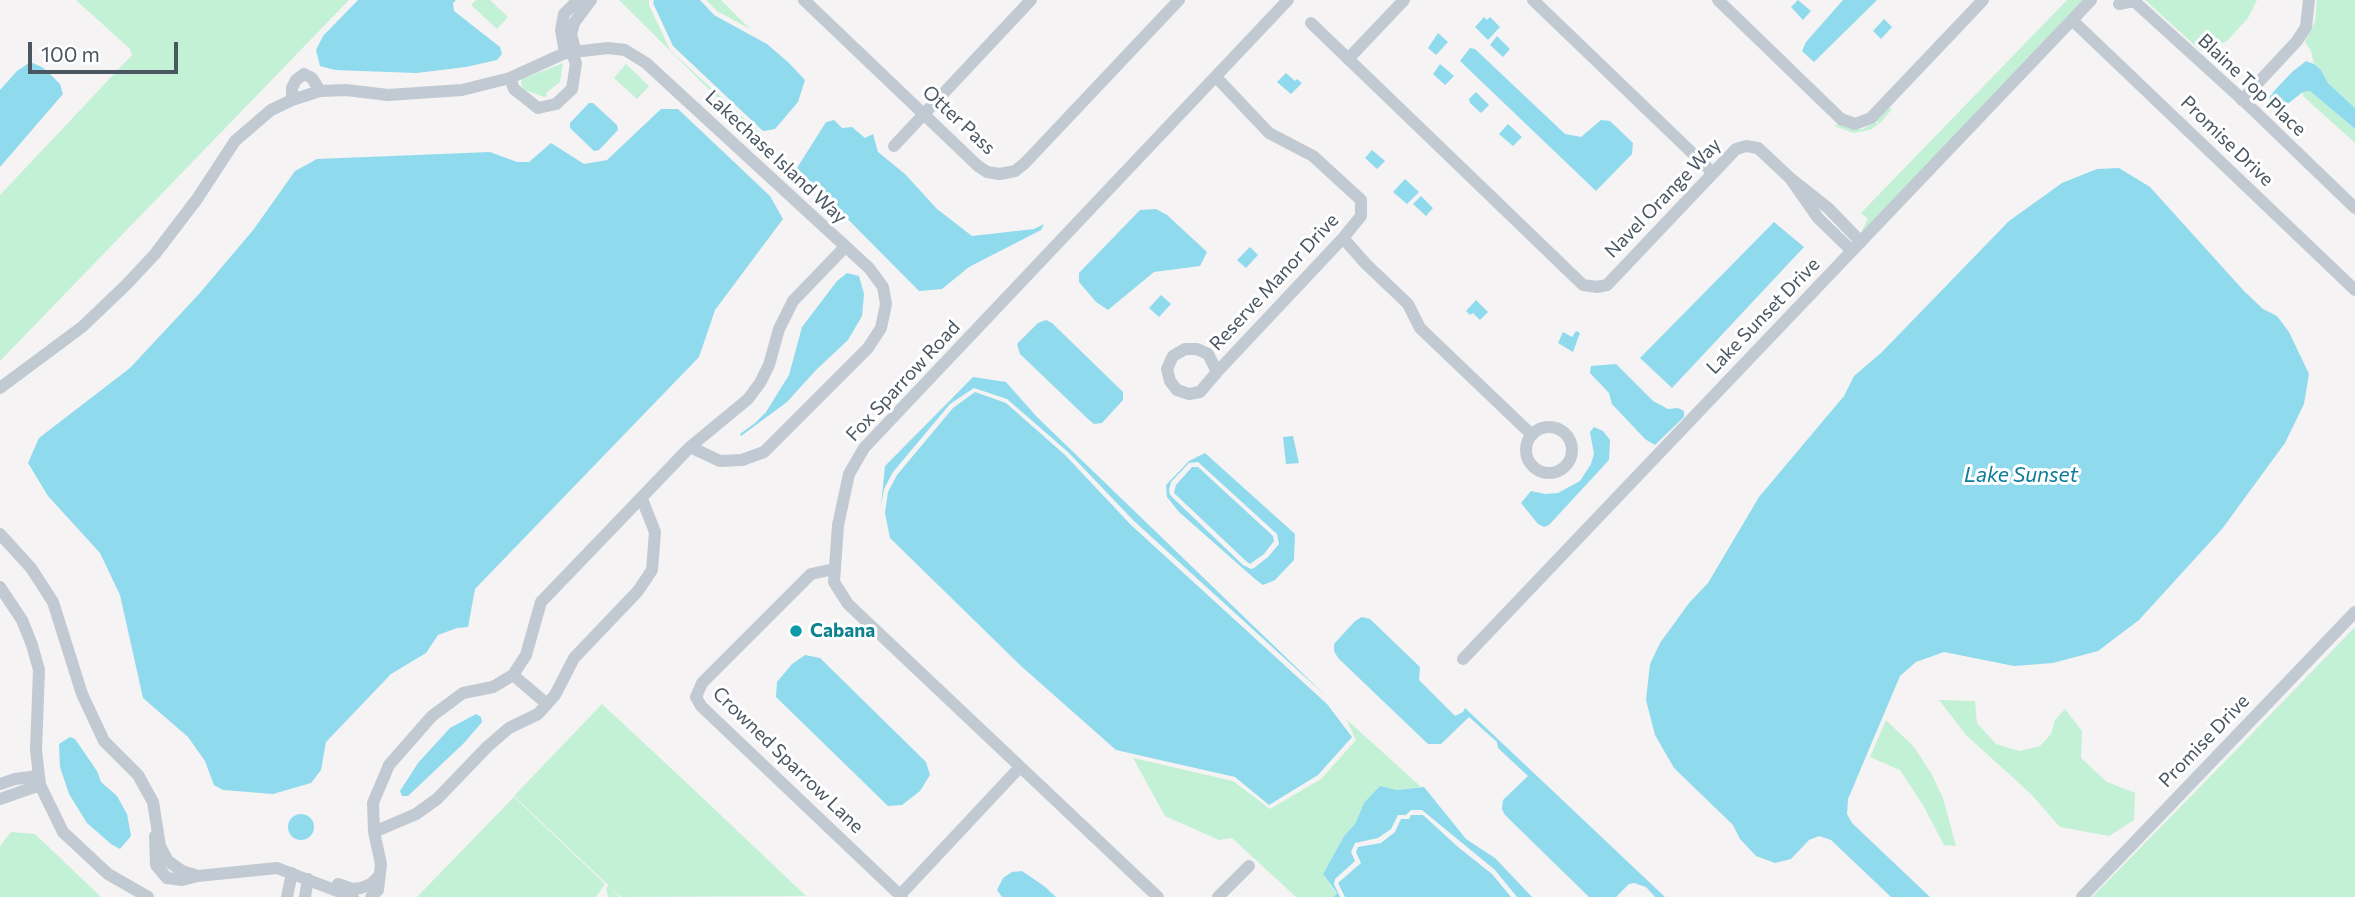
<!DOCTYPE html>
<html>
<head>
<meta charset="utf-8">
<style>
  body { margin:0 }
  #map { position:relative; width:2355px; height:897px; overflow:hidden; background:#f5f3f3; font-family:Commissioner,sans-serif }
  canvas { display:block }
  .scale { position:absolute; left:28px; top:42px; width:150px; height:32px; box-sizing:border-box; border:4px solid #4a5661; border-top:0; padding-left:9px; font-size:21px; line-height:24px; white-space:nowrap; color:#4a5661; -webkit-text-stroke:5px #fff; paint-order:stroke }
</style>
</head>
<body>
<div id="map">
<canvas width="2355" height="897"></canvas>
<div class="scale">100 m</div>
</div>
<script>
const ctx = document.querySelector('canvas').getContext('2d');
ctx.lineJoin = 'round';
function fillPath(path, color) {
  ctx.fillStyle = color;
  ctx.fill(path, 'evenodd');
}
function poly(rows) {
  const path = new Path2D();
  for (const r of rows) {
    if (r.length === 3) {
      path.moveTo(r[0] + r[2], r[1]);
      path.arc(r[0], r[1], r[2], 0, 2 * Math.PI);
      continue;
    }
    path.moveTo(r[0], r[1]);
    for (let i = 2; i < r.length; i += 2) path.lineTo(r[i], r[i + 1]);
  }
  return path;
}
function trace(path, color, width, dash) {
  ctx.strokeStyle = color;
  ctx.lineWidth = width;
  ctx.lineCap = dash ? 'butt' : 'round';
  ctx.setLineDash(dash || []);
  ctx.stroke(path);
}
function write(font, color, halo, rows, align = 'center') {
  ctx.font = font + ' Commissioner,sans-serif';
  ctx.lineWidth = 6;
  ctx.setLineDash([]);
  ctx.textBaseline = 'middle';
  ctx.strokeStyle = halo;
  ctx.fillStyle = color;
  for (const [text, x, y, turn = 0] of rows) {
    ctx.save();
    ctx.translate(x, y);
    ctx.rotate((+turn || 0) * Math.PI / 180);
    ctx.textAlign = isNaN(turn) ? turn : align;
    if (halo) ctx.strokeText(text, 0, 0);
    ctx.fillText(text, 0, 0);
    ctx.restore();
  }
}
fillPath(poly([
  [76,0,349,0,0,361,0,195,132,55,130,49],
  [476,0,490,0,508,17,497,29,471,5],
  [619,0,649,0,649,5,670,50,763,136,758,137,747,127],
  [706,0,721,0,750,29,717,11],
  [2067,0,2083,0,1860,234,1868,219,1861,213],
  [2145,0,2257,0,2248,18,2227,41,2201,51],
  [2317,0,2355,0,2355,108,2328,83,2321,70,2314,64,2311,51,2305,42,2315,21],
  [563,63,560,82,546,93,547,96,544,97,525,90,521,85,522,79],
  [626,64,649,86,637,99,614,78],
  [2310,91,2355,129,2355,143,2303,96,2303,92],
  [1889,108,1892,109,1880,123,1870,130,1853,133,1835,126,1838,124,1851,129,1863,129,1875,122,1878,124,1877,120],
  [2355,627,2355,897,2092,897,2243,743],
  [1939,700,1975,701,1977,723,1996,744,2019,751,2040,746,2051,734,2055,720,2065,709,2082,731,2081,758,2107,782,2135,793,2134,820,2109,836,2060,827,2031,794,1966,735],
  [602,704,690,786,806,896,621,897,611,888,619,897,608,897,606,888,609,886,514,796],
  [1346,719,1421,787,1396,790,1364,803,1355,824,1344,836,1323,874,1337,894,1334,897,1296,897,1232,838,1219,840,1165,816,1133,758,1233,781,1270,809,1321,779,1356,740],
  [1886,720,1914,747,1931,773,1943,798,1956,846,1944,845,1923,805,1900,770,1870,757],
  [514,797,605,884,596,897,417,897],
  [11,832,35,834,101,897,0,897,0,846]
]), '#c3f1d5');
fillPath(poly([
  [358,0,456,0,453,3,454,11,500,47,502,54,497,60,466,67,416,73,335,70,320,66,316,50,323,36],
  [654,0,700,0,714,15,767,44,789,63,805,80,798,102,775,129,763,131,673,46,653,3],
  [1798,0,1811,11,1803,20,1791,7],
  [1843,0,1877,0,1814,62,1802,51,1806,42],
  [1484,17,1487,20,1490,17,1500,27,1488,40,1475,27],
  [1884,19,1892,27,1881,39,1873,31],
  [1438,33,1448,42,1436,55,1428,48],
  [1497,36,1510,49,1503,57,1490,45],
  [1470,48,1475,49,1565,134,1581,137,1601,120,1610,121,1633,143,1632,154,1596,191,1460,61],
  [2306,61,2314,64,2321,70,2328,83,2355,108,2355,129,2310,91,2303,92,2281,109,2274,105,2269,98,2275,90,2292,72],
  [30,62,42,67,51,75,60,84,63,94,0,167,0,90,17,71],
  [1440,64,1454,76,1445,85,1433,74],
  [1286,73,1295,81,1297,79,1302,83,1291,94,1277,82],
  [1476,92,1489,105,1481,113,1470,103,1469,99],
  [589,103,593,103,617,125,618,130,599,150,594,151,570,128,570,123],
  [661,109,678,109,770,196,783,219,715,310,699,357,475,589,468,627,457,628,438,635,426,653,391,674,326,742,321,770,311,783,273,794,223,790,214,785,205,761,188,737,143,698,120,595,100,553,48,496,28,463,39,438,130,368,199,294,254,229,295,171,317,159,417,155,490,152,517,162,529,162,551,143,584,164,607,160],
  [834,120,842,128,852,127,865,138,873,134,878,152,905,174,937,209,972,236,1034,229,1044,224,1041,230,969,267,942,289,919,291,797,168,826,122],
  [1508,124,1522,137,1513,146,1499,134],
  [1372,150,1385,161,1377,169,1365,158],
  [2119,168,2150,187,2244,291,2263,309,2277,316,2289,332,2309,374,2304,404,2285,443,2222,529,2139,620,2098,651,2053,663,2014,666,1944,652,1916,662,1900,676,1848,799,1847,814,1852,823,1930,897,1891,897,1831,840,1819,836,1809,840,1791,859,1775,863,1756,856,1740,839,1733,825,1674,768,1655,735,1646,700,1650,664,1660,643,1689,603,1708,583,1759,497,1844,396,1854,376,1881,353,2009,221,2062,183,2097,169],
  [1405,179,1419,192,1407,204,1393,192],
  [1421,196,1433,208,1426,216,1413,204],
  [1156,209,1167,215,1207,252,1200,266,1154,272,1108,310,1096,302,1079,282,1079,273,1140,210],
  [1774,222,1804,247,1672,388,1640,358],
  [1250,247,1258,255,1246,268,1237,260],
  [847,273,859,276,864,294,862,316,848,340,816,370,787,402,741,436,740,434,755,423,766,412,789,375,802,327,837,281],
  [1161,295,1171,304,1159,317,1149,308],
  [1476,300,1488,312,1480,320,1473,313,1470,315,1466,311],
  [1046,320,1052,323,1123,392,1123,400,1102,423,1094,424,1088,419,1020,354,1017,344,1038,323],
  [1576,331,1580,333,1573,352,1558,343,1563,332,1572,337],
  [1616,364,1653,401,1668,409,1678,408,1684,411,1684,417,1655,445,1645,439,1612,404,1609,393,1590,373,1591,366],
  [973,377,1006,382,1037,417,1326,696,1134,521,1068,452,1007,399,974,388,950,404,893,472,884,489,881,506,885,466],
  [975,392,1006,403,1065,455,1131,525,1327,704,1352,737,1318,775,1269,805,1235,777,1116,750,1021,666,890,538,885,513,888,492,897,475,953,408],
  [1594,427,1603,431,1610,440,1609,460,1549,525,1544,527,1538,524,1521,503,1531,491,1545,494,1558,493,1580,481,1591,464,1594,454,1590,432],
  [1293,436,1299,463,1286,464,1283,437],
  [1205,453,1295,534,1294,560,1275,580,1263,585,1255,579,1179,512,1167,497,1166,485,1189,461],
  [1198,462,1277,534,1279,544,1268,557,1254,568,1251,569,1243,565,1170,495,1169,490,1171,482,1189,463],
  [1192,467,1198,467,1273,536,1274,541,1264,554,1250,564,1246,561,1174,493,1176,485],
  [1362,617,1370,619,1420,667,1419,680,1455,716,1463,712,1465,708,1665,897,1655,897,1646,887,1634,883,1629,884,1616,897,1589,897,1505,815,1502,809,1503,800,1528,776,1498,748,1497,742,1469,717,1441,744,1428,744,1338,658,1334,651,1334,644,1355,621],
  [805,655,820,658,926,762,930,775,920,791,902,805,888,806,776,697,777,682,792,664],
  [476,714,481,717,482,722,464,743,408,796,402,796,400,791,418,763,450,728],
  [70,737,75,739,97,771,101,782,117,796,127,814,131,836,120,849,111,844,87,823,69,794,60,767,59,744],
  [1380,786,1396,790,1424,787,1466,839,1495,858,1532,897,1517,897,1495,870,1422,810,1411,810,1406,815,1398,815,1391,829,1378,838,1355,843,1351,852,1355,861,1335,879,1334,884,1340,897,1334,897,1337,893,1323,874,1344,836,1355,824,1364,803],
  [301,827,13],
  [1411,815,1423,815,1458,847,1492,874,1511,897,1345,897,1338,883,1361,863,1356,852,1358,847,1381,843,1395,832,1401,819,1409,819],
  [1022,871,1044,886,1056,897,1002,897,997,890,1003,878,1012,872]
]), '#90daee');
trace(poly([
  [804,0,978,166,987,172,1000,174,1015,171,1025,163,1179,0],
  [1533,0,1712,172],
  [1718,0,1841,119,1855,124,1871,118,1983,0],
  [2119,4,2134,1,2244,101,2355,208],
  [2072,20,2355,290],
  [1311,23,1583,285,1597,287,1607,285,1736,149,1746,146,1758,148,1790,178],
  [576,52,571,35,574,23,591,0],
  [565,53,561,30,564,14,578,0],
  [1348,59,1404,0],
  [1216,77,1269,133,1313,156,1361,200,1361,216,1343,238,1217,372,1200,392,1189,394,1177,390,1170,381,1167,369,1173,356,1185,349,1197,349,1208,354,1217,372],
  [510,78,514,89,538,108,556,104,572,89,576,63,571,52],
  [292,100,292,88,296,80,304,74,312,78,320,91],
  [2242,100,2297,41,2306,27,2309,0],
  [894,146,1031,0],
  [1343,238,1366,264,1408,304,1420,328,1532,435],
  [1852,251,1818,218,1790,178,1828,208,1861,242],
  [0,388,82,327,126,285,155,254,197,199,235,141,271,110,292,100,320,91,346,90,388,95,462,90,510,78,565,53,608,48,625,50,646,63,869,268,883,287,886,304,881,328,868,348,764,452,742,460,720,461,690,447],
  [1549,450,23],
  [0,534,31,568,53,602,82,694,104,741,138,775,153,802,160,846,168,861,182,871,198,876],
  [834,569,811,574,702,683,696,697,701,706,902,897],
  [0,587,22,620,32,645,39,670,36,750,40,785,63,832,108,874,148,897],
  [1463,659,2091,0],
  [513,675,547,704],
  [0,784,15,779,38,776],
  [0,799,40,785],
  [374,832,416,814,437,799,487,747,509,728,538,714,555,695,574,658,638,591,652,570,655,532,642,499],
  [155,836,156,865,167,878,182,880,198,876,277,868,353,897],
  [338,884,352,889,361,888,371,884,378,877],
  [900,895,1020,767],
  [287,897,292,873],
  [305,897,308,879],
  [371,897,378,890,381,864,374,832,373,803,389,765,432,716,463,693,493,687,513,675,526,655,541,602,690,447,748,399,760,383,769,365,779,329,793,301,845,247],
  [1158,897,848,604,834,582,838,525,849,474,864,448,1288,0],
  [1218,897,1249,866],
  [2082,897,2355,612]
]), '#c1cad2', 12);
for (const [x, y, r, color] of [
  [796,631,7,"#0f9aa8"]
]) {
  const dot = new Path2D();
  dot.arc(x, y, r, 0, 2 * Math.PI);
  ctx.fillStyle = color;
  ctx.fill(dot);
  trace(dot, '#fff', 2.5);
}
write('19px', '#4a5661', '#fff', [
  ["Blaine Top Place",2252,85,43],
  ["Otter Pass",959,120,43],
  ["Promise Drive",2227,141,44],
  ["Lakechase Island Way",776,157,43],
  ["Navel Orange Way",1663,198,-46],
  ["Reserve Manor Drive",1274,282,-47],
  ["Lake Sunset Drive",1763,316,-46],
  ["Fox Sparrow Road",903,381,-47],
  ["Promise Drive",2204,741,-46],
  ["Crowned Sparrow Lane",788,760,44]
]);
write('bold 19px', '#0d838f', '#fff', [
  ["Cabana",810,631]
], 'left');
write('italic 21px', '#0c7c9b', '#fff', [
  ["Lake Sunset",2021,475]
]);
</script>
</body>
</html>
